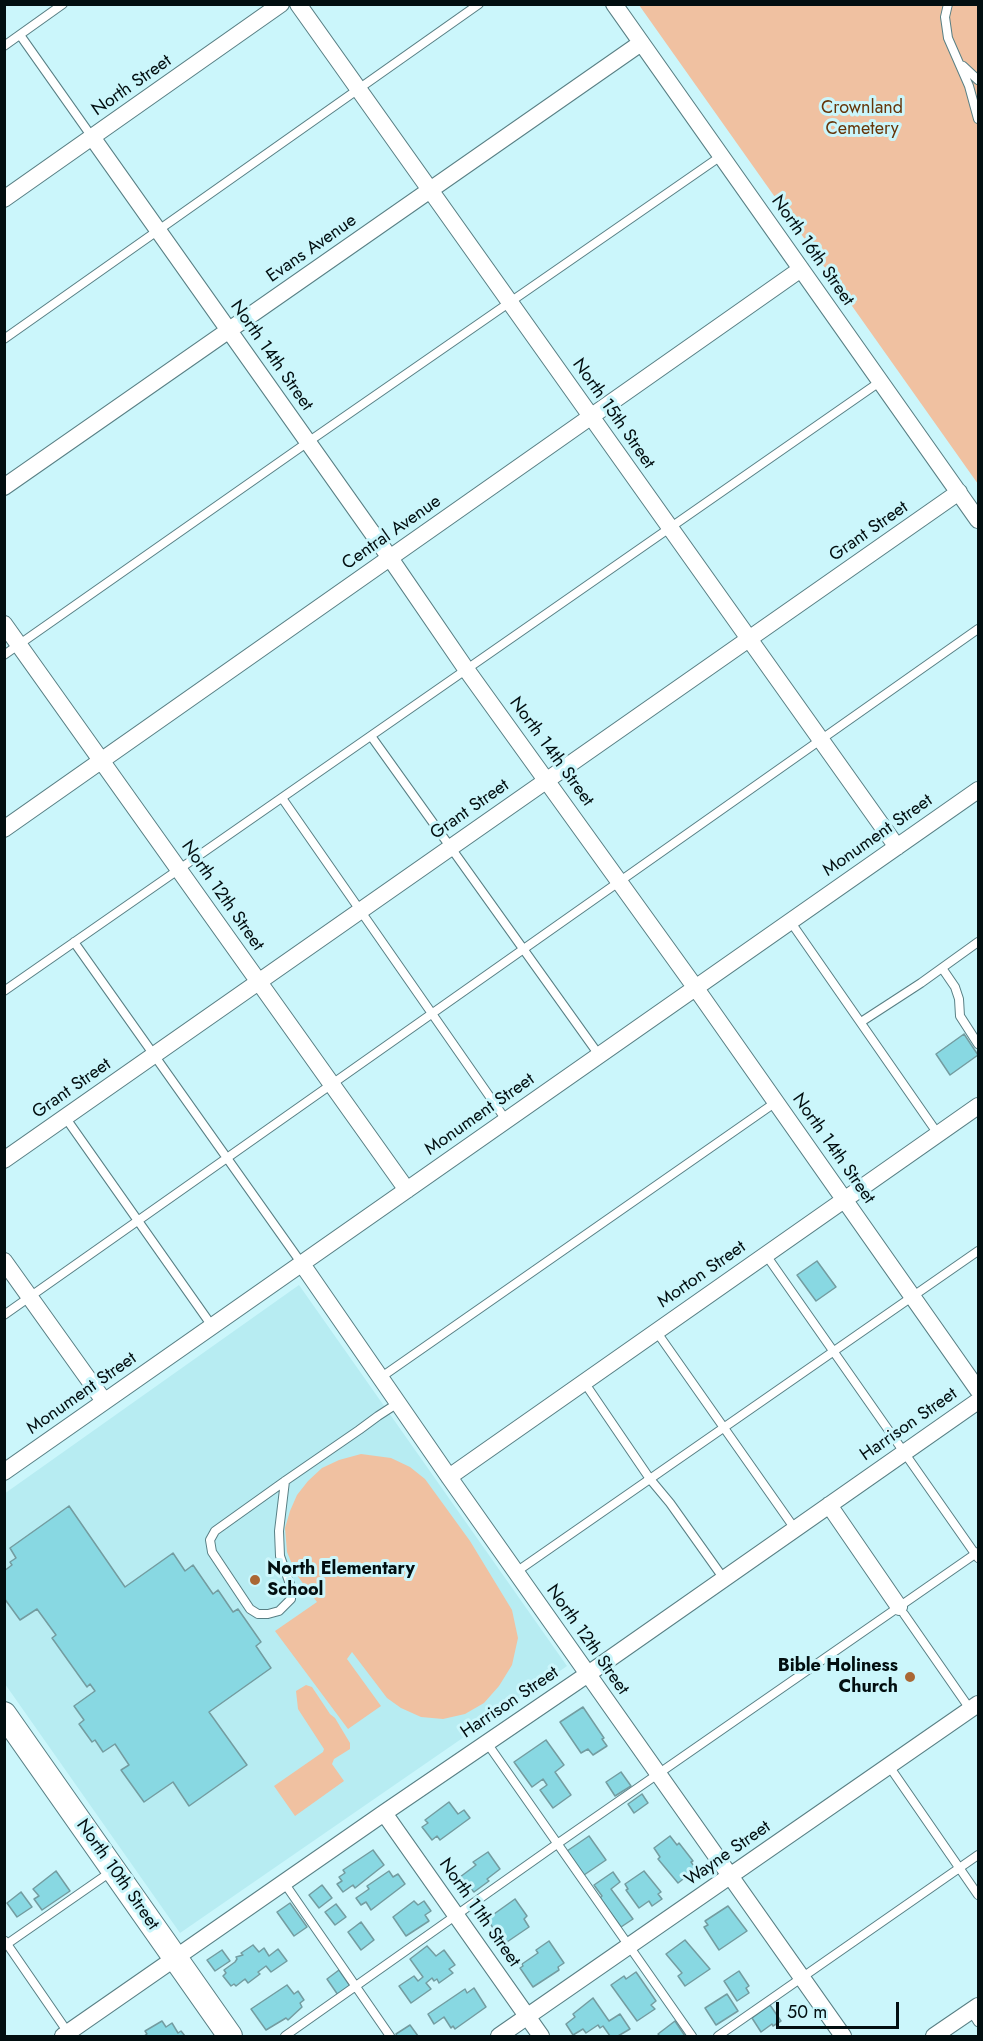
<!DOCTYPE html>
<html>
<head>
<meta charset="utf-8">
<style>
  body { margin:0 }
  #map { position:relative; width:983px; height:2041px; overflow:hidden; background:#cbf6fb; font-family:Jost,sans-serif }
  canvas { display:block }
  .frame { position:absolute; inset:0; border:6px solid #020e10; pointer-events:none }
  .scale { position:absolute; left:776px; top:2002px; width:123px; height:27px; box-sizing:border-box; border:3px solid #020e10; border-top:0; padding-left:8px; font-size:18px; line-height:21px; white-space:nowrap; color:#020e10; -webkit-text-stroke:4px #cbf6fb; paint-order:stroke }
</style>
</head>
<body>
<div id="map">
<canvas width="983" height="2041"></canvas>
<div class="frame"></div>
<div class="scale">50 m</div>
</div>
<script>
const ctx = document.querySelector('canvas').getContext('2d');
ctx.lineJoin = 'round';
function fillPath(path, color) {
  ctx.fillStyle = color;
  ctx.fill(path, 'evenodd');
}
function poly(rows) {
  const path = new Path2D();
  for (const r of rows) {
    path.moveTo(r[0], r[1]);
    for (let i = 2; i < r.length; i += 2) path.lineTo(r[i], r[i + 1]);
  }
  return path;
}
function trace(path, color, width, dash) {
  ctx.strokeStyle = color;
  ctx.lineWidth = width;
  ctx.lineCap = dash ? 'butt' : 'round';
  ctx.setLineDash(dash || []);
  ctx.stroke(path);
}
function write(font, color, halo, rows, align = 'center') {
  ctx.font = font + ' Jost,sans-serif';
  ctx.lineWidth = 6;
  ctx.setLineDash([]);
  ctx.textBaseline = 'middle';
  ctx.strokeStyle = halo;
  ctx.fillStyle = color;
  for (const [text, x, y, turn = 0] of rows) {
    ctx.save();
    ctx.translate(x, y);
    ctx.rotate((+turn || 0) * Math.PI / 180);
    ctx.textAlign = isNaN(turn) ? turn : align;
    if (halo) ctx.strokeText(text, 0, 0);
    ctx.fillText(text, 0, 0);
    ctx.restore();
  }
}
fillPath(poly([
  [299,1285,567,1666,180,1933,5,1684,4,1494]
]), '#b7ecf2');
fillPath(poly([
  [639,5,978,5,978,484],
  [361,1454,391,1458,410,1467,425,1479,470,1541,512,1610,518,1638,512,1665,499,1686,484,1703,465,1714,443,1719,421,1717,401,1708,387,1698,352,1652,347,1659,381,1706,348,1729,275,1631,317,1602,296,1574,287,1552,285,1528,290,1511,297,1495,308,1481,322,1468,339,1460],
  [306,1685,312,1687,330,1714,335,1718,350,1743,350,1749,334,1759,332,1764,344,1781,295,1816,274,1786,323,1752,324,1749,298,1709,296,1691]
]), '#f0c1a1');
const building = poly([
  [964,1034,978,1055,950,1075,936,1054,964,1034],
  [817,1261,836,1287,816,1301,797,1275,817,1261],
  [69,1506,125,1587,173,1553,185,1571,193,1565,213,1594,218,1590,233,1612,238,1609,261,1642,256,1646,271,1668,209,1712,247,1765,189,1806,173,1782,144,1802,121,1770,129,1765,115,1744,103,1752,95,1740,92,1742,79,1724,84,1720,74,1706,95,1691,90,1684,87,1687,52,1638,56,1635,37,1609,20,1620,4,1598,4,1571,12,1565,10,1562,16,1558,10,1548,69,1506],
  [583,1707,604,1738,602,1739,607,1746,593,1755,588,1749,581,1753,560,1722,583,1707],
  [546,1740,564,1765,555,1772,571,1795,553,1808,540,1790,547,1785,543,1779,532,1787,514,1762,546,1740],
  [621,1772,631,1786,615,1796,606,1782,621,1772],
  [642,1794,648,1803,634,1813,628,1804,642,1794],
  [449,1802,458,1814,464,1810,470,1818,440,1840,437,1836,432,1840,422,1827,428,1823,425,1820,449,1802],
  [589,1836,606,1860,584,1875,567,1851,589,1836],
  [670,1836,677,1845,679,1843,693,1861,691,1862,696,1869,678,1883,658,1859,660,1857,654,1848,670,1836],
  [373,1850,384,1865,355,1888,353,1885,343,1892,337,1884,342,1881,339,1877,345,1873,343,1870,373,1850],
  [488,1852,500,1869,487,1879,489,1881,474,1892,460,1877,476,1865,473,1862,488,1852],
  [56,1871,70,1891,42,1910,34,1899,39,1896,33,1889,56,1871],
  [389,1871,393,1877,398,1874,405,1884,371,1910,366,1902,361,1905,356,1898,369,1889,367,1886,389,1871],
  [644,1871,661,1892,658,1894,662,1899,652,1906,649,1901,639,1908,626,1890,628,1889,625,1884,644,1871],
  [613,1872,620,1882,611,1889,633,1919,621,1927,600,1898,602,1896,594,1885,613,1872],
  [322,1885,332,1898,319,1908,309,1895,322,1885],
  [21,1892,32,1907,17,1917,7,1903,21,1892],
  [515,1899,527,1916,524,1919,529,1927,504,1944,487,1919,515,1899],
  [414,1901,418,1905,424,1901,431,1911,425,1915,429,1921,406,1936,393,1917,414,1901],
  [290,1903,307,1927,294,1936,277,1912,290,1903],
  [336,1904,346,1917,335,1925,325,1912,336,1904],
  [728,1906,747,1931,719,1950,704,1927,708,1925,705,1921,728,1906],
  [361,1922,374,1940,361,1950,348,1932,361,1922],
  [685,1940,710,1969,685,1986,678,1976,682,1973,666,1954,685,1940],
  [549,1941,564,1963,558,1967,559,1970,533,1987,520,1968,523,1966,522,1964,538,1953,536,1950,549,1941],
  [253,1945,259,1952,264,1948,269,1956,278,1949,287,1961,271,1972,266,1966,258,1972,260,1974,248,1983,245,1979,236,1986,234,1984,231,1986,223,1976,226,1973,224,1970,235,1962,237,1959,236,1957,243,1955,241,1953,253,1945],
  [427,1946,436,1956,444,1950,455,1965,449,1969,453,1973,439,1983,437,1979,434,1981,432,1978,426,1983,431,1989,411,2003,399,1986,414,1976,418,1981,423,1977,410,1959,427,1946],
  [222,1950,230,1961,215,1971,207,1960,222,1950],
  [339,1970,350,1986,338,1995,327,1979,339,1970],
  [739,1971,749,1986,746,1988,749,1993,737,2001,724,1981,739,1971],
  [636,1972,656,2001,651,2005,655,2009,637,2021,611,1985,624,1976,626,1979,636,1972],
  [287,1985,294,1994,298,1991,304,2000,300,2003,302,2007,288,2020,286,2018,266,2030,251,2009,287,1985],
  [474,1988,486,2007,455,2029,453,2026,451,2028,444,2017,434,2024,428,2014,465,1989,467,1993,474,1988],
  [727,1994,738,2011,716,2025,705,2008,727,1994],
  [593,1998,609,2021,620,2014,630,2029,618,2036,610,2036,603,2026,600,2028,598,2025,586,2033,583,2029,573,2035,566,2024,575,2017,573,2014,593,1998],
  [770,2005,781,2021,773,2026,772,2024,761,2032,752,2018,770,2005],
  [162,2021,166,2027,172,2023,178,2033,181,2031,185,2036,144,2036,147,2034,145,2031,162,2021],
  [675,2021,685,2036,660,2036,658,2034,675,2021],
  [410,2025,418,2036,397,2036,396,2034,410,2025]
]);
fillPath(building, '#88d8e2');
trace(building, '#739ca0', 1.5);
const service = poly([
  [948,4,945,17,948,38,969,86,978,119],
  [20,35,92,137],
  [4,46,63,4],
  [963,66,978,80],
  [4,339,479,4],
  [4,655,308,442,721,156],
  [371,736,599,1055],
  [282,798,506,1120],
  [790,921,938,1134],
  [74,942,302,1264],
  [942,968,955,987,959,999,960,1016,978,1044],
  [4,991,881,381],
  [861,1022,921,983,978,942],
  [65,1117,212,1326],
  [766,1255,978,1558],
  [4,1315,978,629],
  [656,1331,795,1529],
  [380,1378,776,1102],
  [584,1382,650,1479,670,1503,724,1579],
  [285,1481,279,1531,280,1556,291,1587,291,1599,279,1611,268,1614,258,1614,250,1609,212,1552,210,1540,215,1531,285,1481,359,1430,378,1416,398,1403],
  [516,1572,978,1251],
  [904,1614,970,1709],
  [487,1743,692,2036],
  [889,1766,978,1895],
  [285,1884,390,2036],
  [5,1941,69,2034],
  [7,1944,112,1871],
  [971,2011,978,2022],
  [285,2036,557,1844,978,1552],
  [718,2036,978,1855]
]);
const minor = poly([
  [298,4,897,847],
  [614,4,978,520],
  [92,137,390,558,466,669,695,987,978,1390],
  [4,199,281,4],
  [4,487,641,43],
  [4,624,407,1190],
  [4,829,801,269],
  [4,1160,959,492],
  [4,1261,104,1401],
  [302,1264,449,1477,843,2036],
  [4,1472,978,790],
  [449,1477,978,1106],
  [829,1505,899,1607],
  [384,1813,541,2036],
  [63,2036,384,1813,588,1674,978,1401],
  [499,2036,978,1704],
  [934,2036,978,2006]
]);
const secondary = poly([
  [4,1714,230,2036]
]);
trace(service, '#587f84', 10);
trace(minor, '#587f84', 18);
trace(secondary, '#587f84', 26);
trace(service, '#fff', 8);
trace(minor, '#fff', 16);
trace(secondary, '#fff', 24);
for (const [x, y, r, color] of [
  [255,1580,6,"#aa6734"],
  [910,1677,6,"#aa6734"]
]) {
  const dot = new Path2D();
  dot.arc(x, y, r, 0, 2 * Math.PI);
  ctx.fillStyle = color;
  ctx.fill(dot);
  trace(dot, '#cbf6fb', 2);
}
write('18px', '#020e10', '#cbf6fb', [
  ["North Street",132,86,-35],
  ["Evans Avenue",312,249,-35],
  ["North 16th Street",812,251,55],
  ["North 14th Street",271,356,55],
  ["North 15th Street",613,414,55],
  ["Grant Street",869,532,-35],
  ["Central Avenue",392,533,-35],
  ["North 14th Street",551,752,54],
  ["Grant Street",470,810,-35],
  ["Monument Street",878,836,-35],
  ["North 12th Street",222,896,55],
  ["Grant Street",72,1089,-35],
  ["Monument Street",480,1115,-35],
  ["North 14th Street",833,1149,55],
  ["Morton Street",702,1275,-35],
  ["Monument Street",82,1394,-35],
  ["Harrison Street",909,1425,-35],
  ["North 12th Street",587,1640,55],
  ["Harrison Street",510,1703,-34],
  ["Wayne Street",728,1854,-35],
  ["North 10th Street",117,1875,55],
  ["North 11th Street",479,1913,55]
]);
write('18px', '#663509', '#cbf6fb', [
  ["Crownland",862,109],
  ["Cemetery",862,130]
]);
write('bold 18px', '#020e10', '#cbf6fb', [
  ["North Elementary",267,1570],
  ["School",267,1591],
  ["Bible Holiness",898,1667,"right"],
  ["Church",898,1688,"right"]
], 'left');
</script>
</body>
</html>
